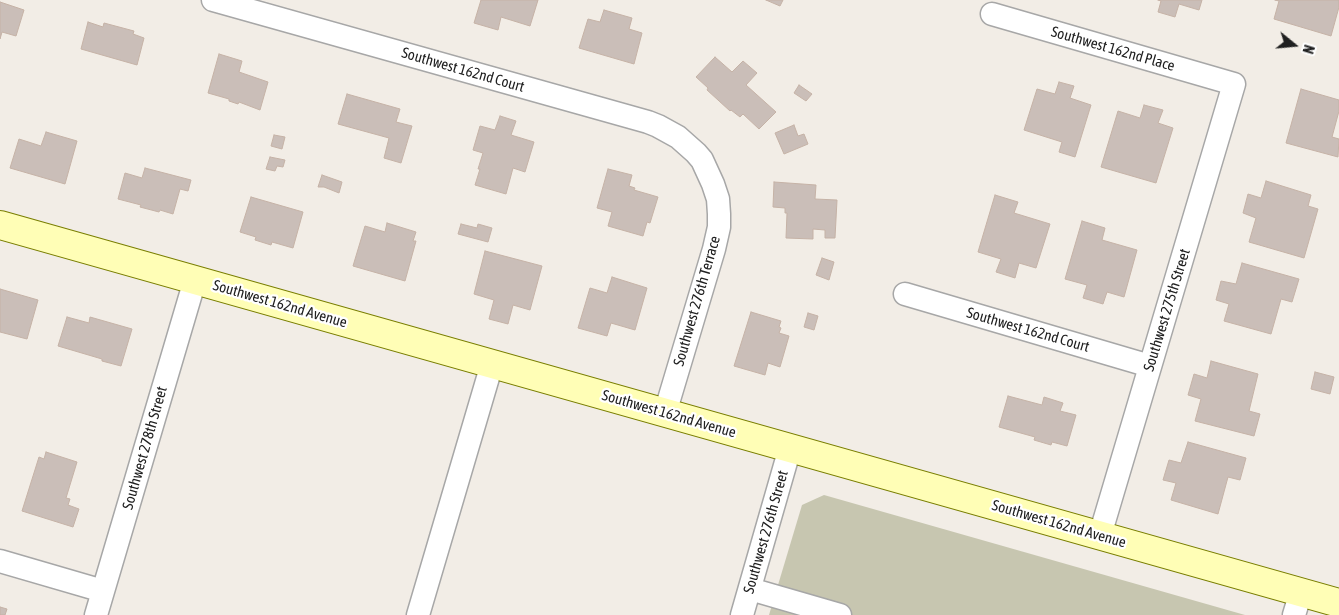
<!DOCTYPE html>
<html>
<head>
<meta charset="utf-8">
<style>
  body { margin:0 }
  #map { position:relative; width:1339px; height:615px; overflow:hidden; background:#f2ede6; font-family:"Asap Condensed",sans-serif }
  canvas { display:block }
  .north { position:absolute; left:1269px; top:20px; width:50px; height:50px; -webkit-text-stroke:4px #fff; paint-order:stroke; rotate:107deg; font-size:14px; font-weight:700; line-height:20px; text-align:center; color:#202020 }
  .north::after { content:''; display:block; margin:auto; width:18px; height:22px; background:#202020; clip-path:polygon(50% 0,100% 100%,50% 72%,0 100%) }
</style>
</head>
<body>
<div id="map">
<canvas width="1339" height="615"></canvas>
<div class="north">N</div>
</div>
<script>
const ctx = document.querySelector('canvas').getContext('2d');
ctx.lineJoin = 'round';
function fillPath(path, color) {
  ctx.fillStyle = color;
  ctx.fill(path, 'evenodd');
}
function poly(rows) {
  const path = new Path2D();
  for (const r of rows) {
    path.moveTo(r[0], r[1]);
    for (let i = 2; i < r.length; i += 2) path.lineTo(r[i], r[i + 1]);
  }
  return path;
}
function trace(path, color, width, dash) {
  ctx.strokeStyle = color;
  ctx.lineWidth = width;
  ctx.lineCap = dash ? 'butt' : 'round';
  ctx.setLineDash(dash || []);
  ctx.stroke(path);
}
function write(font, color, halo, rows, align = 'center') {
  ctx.font = font + ' "Asap Condensed",sans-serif';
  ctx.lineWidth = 4.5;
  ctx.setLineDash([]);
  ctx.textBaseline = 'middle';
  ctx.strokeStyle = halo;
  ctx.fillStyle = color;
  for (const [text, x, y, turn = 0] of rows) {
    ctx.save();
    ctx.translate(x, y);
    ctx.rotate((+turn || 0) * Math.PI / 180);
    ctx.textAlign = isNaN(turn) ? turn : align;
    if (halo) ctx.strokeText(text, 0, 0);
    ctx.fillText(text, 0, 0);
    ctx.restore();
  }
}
fillPath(poly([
  [824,495,1245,615,769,615,802,505]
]), '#c7c6b0');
const building = poly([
  [481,0,538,0,530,26,501,17,498,30,474,23,481,0],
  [766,0,783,0,780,6,766,0],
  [1158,0,1202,0,1199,10,1179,4,1175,17,1158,12,1161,1,1158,0],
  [1275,0,1339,0,1339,7,1331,36,1274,19,1279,1,1275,0],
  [0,2,24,10,16,36,2,32,0,39,0,2],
  [604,10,632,18,629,29,642,33,634,64,579,48,588,19,600,22,604,10],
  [88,22,103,27,104,23,134,31,133,34,144,38,137,65,81,49,88,22],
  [219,54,242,61,239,72,268,82,260,110,239,102,238,104,229,101,229,99,208,93,219,54],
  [715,57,732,72,743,61,757,73,746,85,776,112,759,129,743,114,740,117,731,110,730,111,707,90,708,88,696,77,715,57],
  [1059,82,1074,86,1070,98,1091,105,1075,157,1059,152,1062,142,1024,130,1037,89,1055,94,1059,82],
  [799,85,812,94,806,101,794,93,799,85],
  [1301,89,1339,100,1339,111,1332,137,1339,139,1338,157,1286,143,1301,89],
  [347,94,400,109,396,122,412,126,401,163,384,158,389,138,338,124,347,94],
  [1144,105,1163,110,1158,123,1173,128,1156,183,1101,167,1118,111,1140,118,1144,105],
  [500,116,516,121,511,135,534,142,525,172,513,168,506,194,475,185,480,169,478,169,483,153,473,150,480,126,495,130,500,116],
  [794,125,798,136,804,134,808,144,784,154,775,133,794,125],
  [46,132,77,141,65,184,10,168,19,139,41,146,46,132],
  [274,135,285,137,282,149,271,146,274,135],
  [270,157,285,160,283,167,277,166,275,171,266,169,270,157],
  [145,168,191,180,188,191,180,189,173,214,160,210,159,212,140,207,141,205,118,199,125,173,142,178,145,168],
  [608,169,632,175,629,186,635,188,634,190,658,197,650,223,647,222,643,236,608,226,612,212,597,208,608,169],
  [322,175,342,182,339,193,324,187,318,187,322,175],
  [1266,181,1311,195,1308,206,1318,209,1304,258,1249,242,1256,218,1243,213,1248,194,1261,198,1266,181],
  [774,182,816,185,815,199,837,200,835,238,825,238,825,230,813,229,813,239,786,238,787,213,785,213,785,208,773,207,774,182],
  [995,195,1018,202,1014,213,1050,224,1036,268,1019,263,1015,278,996,272,1001,259,978,252,995,195],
  [251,197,303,212,293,248,272,242,271,245,255,240,256,237,240,232,251,197],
  [1082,221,1105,228,1102,240,1137,250,1124,297,1107,292,1103,304,1083,298,1087,285,1065,279,1082,221],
  [387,223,416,232,413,241,416,241,405,281,353,266,365,226,385,232,387,223],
  [461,224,477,228,478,224,492,228,488,242,458,234,461,224],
  [485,251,542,266,530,310,513,305,508,324,489,319,494,300,474,294,485,251],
  [822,258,834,262,829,280,816,275,822,258],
  [1242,263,1299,279,1292,302,1281,299,1271,334,1224,321,1229,304,1216,300,1221,281,1236,284,1242,263],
  [612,277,647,288,635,330,611,323,607,336,578,328,590,288,607,293,612,277],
  [0,289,38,300,27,339,0,332,0,289],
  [751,312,781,321,779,327,781,328,779,333,789,336,780,367,768,363,765,375,734,366,751,312],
  [808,313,818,316,814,330,804,327,808,313],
  [67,317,89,323,90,317,132,329,121,366,102,361,102,359,58,346,67,317],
  [1211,361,1258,374,1249,411,1260,414,1254,436,1195,421,1201,399,1188,395,1194,374,1207,378,1211,361],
  [1315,372,1334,377,1330,394,1311,389,1315,372],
  [1008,396,1042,405,1044,397,1063,403,1060,411,1076,415,1067,446,1052,442,1051,445,1034,440,1035,437,999,427,1008,396],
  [1188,442,1246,458,1240,480,1228,477,1218,514,1171,500,1176,483,1163,480,1169,460,1181,463,1188,442],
  [46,452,77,462,66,498,70,499,68,505,79,509,73,527,22,511,39,457,44,459,46,452],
  [0,607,7,609,5,615,0,615,0,607]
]);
fillPath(building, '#cabeb8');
trace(building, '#c5b2a6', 1);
const street = poly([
  [213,0,648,122,658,126,678,137,696,153,702,160,713,184,718,199,719,214,719,227,714,249,665,413],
  [992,14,1234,84,1100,535],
  [905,294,1150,366],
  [0,561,103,591],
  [750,589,840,615],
  [96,615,195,280],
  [418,615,492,364],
  [742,615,790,448],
  [1294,615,1301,592]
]);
const secondary = poly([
  [0,225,1339,603]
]);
trace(street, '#a7a7a7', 25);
trace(secondary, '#797e00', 30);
trace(street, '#fff', 22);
trace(secondary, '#fffeb6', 28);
write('15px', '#202020', '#fff', [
  ["Southwest 162nd Place",1113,49,16],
  ["Southwest 162nd Court",463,70,16],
  ["Southwest 276th Terrace",697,301,-74],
  ["Southwest 162nd Avenue",280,304,16],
  ["Southwest 275th Street",1167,310,-73],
  ["Southwest 162nd Court",1028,330,16],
  ["Southwest 162nd Avenue",669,414,16],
  ["Southwest 278th Street",145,448,-74],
  ["Southwest 162nd Avenue",1059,524,16],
  ["Southwest 276th Street",766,532,-74]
]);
</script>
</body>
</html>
